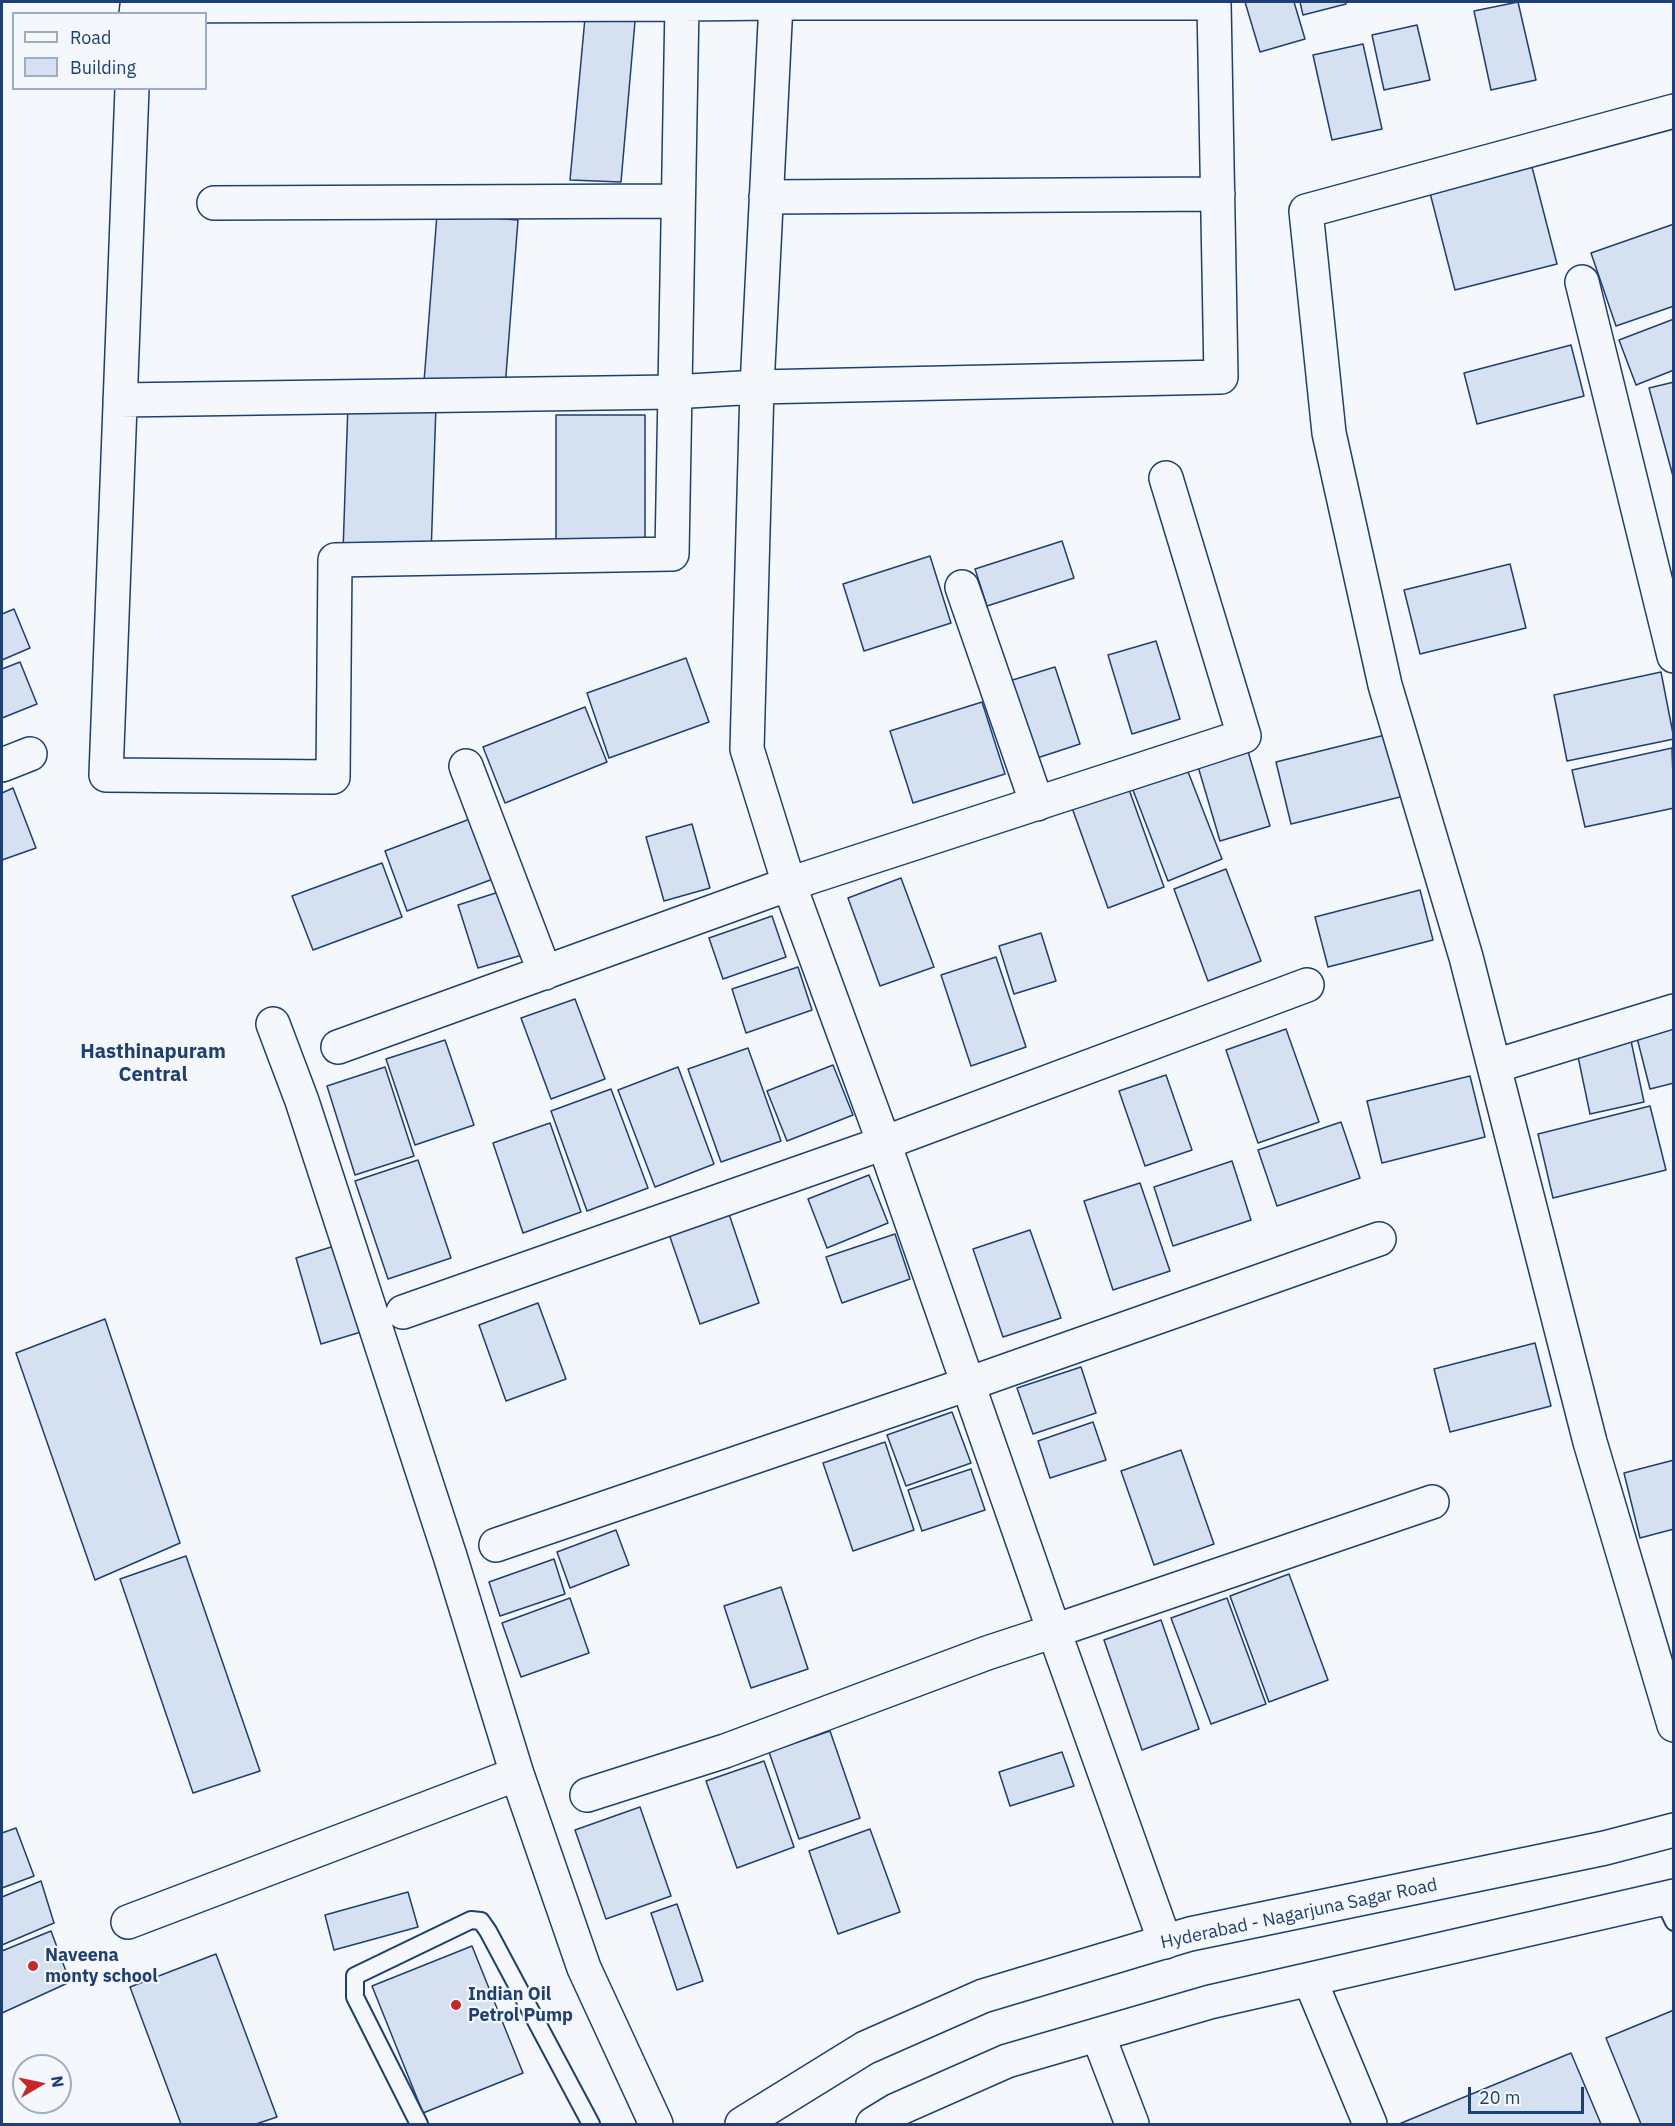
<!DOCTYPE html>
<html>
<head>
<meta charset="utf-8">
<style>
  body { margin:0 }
  #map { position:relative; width:1675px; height:2126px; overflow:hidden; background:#f4f7fb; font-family:"IBM Plex Sans",sans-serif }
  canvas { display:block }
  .frame { position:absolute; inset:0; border:3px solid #1d3f73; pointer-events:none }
  .legend { position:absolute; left:12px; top:12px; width:195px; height:78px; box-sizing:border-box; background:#f4f7fb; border:2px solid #9eadc5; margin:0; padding:8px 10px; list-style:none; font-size:18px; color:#1d3f73 }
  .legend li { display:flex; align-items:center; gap:12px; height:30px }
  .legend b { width:30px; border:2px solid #9eadc5 }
  .north { position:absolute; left:12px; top:2054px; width:60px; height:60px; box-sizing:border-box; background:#f4f7fb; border:2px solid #9eadc5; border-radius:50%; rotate:81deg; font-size:16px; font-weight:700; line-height:24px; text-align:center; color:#1d3f73 }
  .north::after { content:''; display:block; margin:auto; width:21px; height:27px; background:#c62828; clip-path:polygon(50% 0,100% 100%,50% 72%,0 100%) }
  .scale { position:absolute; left:1468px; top:2087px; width:116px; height:27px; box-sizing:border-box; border:3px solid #1d3f73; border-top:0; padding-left:8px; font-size:18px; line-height:21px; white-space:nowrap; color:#1d3f73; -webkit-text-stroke:4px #f4f7fb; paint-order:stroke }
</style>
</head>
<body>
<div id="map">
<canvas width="1675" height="2126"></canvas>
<div class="frame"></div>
<ul class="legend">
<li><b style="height:8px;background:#f4f7fb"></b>Road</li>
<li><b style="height:16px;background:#d5e0f0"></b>Building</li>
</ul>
<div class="north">N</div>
<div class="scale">20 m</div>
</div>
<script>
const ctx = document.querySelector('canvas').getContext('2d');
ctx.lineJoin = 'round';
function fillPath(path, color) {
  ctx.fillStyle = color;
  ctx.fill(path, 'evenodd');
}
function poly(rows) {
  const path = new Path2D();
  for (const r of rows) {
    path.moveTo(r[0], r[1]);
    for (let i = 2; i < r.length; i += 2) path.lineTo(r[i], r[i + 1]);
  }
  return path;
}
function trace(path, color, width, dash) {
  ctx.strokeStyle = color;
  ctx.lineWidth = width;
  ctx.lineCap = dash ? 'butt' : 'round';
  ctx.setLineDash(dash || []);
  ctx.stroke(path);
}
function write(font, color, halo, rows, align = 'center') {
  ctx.font = font + ' "IBM Plex Sans",sans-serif';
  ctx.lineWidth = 4.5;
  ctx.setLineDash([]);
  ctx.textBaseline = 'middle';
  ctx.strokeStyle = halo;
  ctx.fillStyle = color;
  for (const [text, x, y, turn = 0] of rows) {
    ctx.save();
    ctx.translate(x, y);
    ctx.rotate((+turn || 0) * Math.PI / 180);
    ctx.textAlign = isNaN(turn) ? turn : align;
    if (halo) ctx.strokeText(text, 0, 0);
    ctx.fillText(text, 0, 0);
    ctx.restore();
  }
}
const building = poly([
  [1245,2,1294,2,1305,39,1260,52,1245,2],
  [1300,2,1346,2,1346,4,1303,15,1300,2],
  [1518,2,1536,80,1491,90,1474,11,1518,2],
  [586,7,636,10,621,182,570,180,586,7],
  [1417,25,1430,80,1384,90,1372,35,1417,25],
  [1363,44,1382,129,1332,140,1313,55,1363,44],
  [1532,167,1557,264,1455,290,1430,193,1532,167],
  [437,214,518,220,505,388,424,382,437,214],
  [1674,224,1674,306,1616,326,1591,253,1674,224],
  [1674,319,1674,370,1636,385,1619,340,1674,319],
  [1571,345,1584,396,1477,424,1464,373,1571,345],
  [1674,382,1674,480,1649,388,1674,382],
  [348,403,436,405,431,555,343,552,348,403],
  [556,415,645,415,645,546,556,546,556,415],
  [1062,541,1074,578,987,606,975,569,1062,541],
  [930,556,951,623,864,651,843,584,930,556],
  [1510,564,1526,628,1420,654,1404,590,1510,564],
  [14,609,30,648,2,660,2,614,14,609],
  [1156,641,1180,719,1132,734,1108,655,1156,641],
  [686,658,709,722,609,758,587,693,686,658],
  [20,662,37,704,2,718,2,669,20,662],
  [1055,667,1080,744,1031,760,1006,682,1055,667],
  [1661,672,1674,739,1567,761,1554,695,1661,672],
  [982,702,1005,774,913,803,890,731,982,702],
  [585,707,607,762,505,803,483,747,585,707],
  [1389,734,1404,796,1291,824,1276,762,1389,734],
  [1247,748,1270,826,1220,841,1197,763,1247,748],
  [1672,748,1674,808,1585,827,1572,770,1672,748],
  [1185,764,1222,859,1168,881,1131,785,1185,764],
  [1127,784,1164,887,1108,908,1071,805,1127,784],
  [13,788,36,848,2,860,2,793,13,788],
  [470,819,493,879,407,911,385,851,470,819],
  [692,824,710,888,664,901,646,837,692,824],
  [382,863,402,917,313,950,292,896,382,863],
  [1226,869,1261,961,1208,981,1174,889,1226,869],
  [901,878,934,967,880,986,848,898,901,878],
  [1420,890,1433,940,1328,967,1315,917,1420,890],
  [502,891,522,955,478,968,458,905,502,891],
  [772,916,786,957,723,979,709,938,772,916],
  [1041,933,1056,981,1014,994,999,946,1041,933],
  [996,957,1026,1047,971,1066,941,975,996,957],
  [798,967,812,1010,746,1033,732,989,798,967],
  [575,999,605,1079,551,1099,521,1018,575,999],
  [1674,1024,1674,1083,1650,1089,1636,1034,1674,1024],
  [1286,1029,1319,1122,1258,1143,1226,1050,1286,1029],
  [1630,1036,1644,1102,1590,1114,1576,1047,1630,1036],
  [445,1040,474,1125,415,1145,386,1059,445,1040],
  [748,1048,781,1141,721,1162,688,1069,748,1048],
  [833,1065,853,1115,787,1141,767,1091,833,1065],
  [385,1067,414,1156,355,1175,327,1086,385,1067],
  [678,1067,714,1164,655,1187,618,1090,678,1067],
  [1166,1075,1192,1150,1145,1166,1119,1091,1166,1075],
  [1470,1076,1485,1137,1382,1163,1367,1101,1470,1076],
  [611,1089,648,1188,587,1211,551,1111,611,1089],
  [1650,1106,1666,1170,1553,1198,1538,1134,1650,1106],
  [1341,1122,1360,1178,1277,1206,1258,1150,1341,1122],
  [550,1123,581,1212,523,1233,493,1143,550,1123],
  [418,1160,451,1258,388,1279,355,1181,418,1160],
  [1232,1161,1251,1220,1173,1246,1154,1187,1232,1161],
  [869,1175,888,1223,827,1248,808,1199,869,1175],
  [1140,1183,1170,1271,1113,1290,1084,1201,1140,1183],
  [729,1214,759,1303,700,1324,669,1234,729,1214],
  [1030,1230,1061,1318,1003,1337,973,1249,1030,1230],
  [895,1234,910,1279,842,1303,826,1257,895,1234],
  [344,1243,371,1329,321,1344,296,1258,344,1243],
  [538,1303,566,1379,506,1401,479,1325,538,1303],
  [105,1319,180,1543,95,1580,16,1353,105,1319],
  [1535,1343,1551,1406,1450,1432,1434,1369,1535,1343],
  [1081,1367,1096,1413,1033,1434,1017,1388,1081,1367],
  [952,1412,971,1463,906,1486,887,1435,952,1412],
  [1093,1422,1106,1460,1050,1478,1038,1441,1093,1422],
  [885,1442,914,1530,853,1551,823,1463,885,1442],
  [1181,1450,1214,1544,1154,1565,1121,1471,1181,1450],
  [1674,1460,1674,1529,1640,1538,1624,1473,1674,1460],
  [971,1469,985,1510,922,1531,908,1490,971,1469],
  [616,1530,629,1565,570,1588,557,1552,616,1530],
  [186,1556,260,1771,193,1793,120,1579,186,1556],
  [554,1559,565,1594,500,1616,489,1582,554,1559],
  [1289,1574,1328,1680,1269,1702,1230,1596,1289,1574],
  [781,1587,808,1669,751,1688,724,1606,781,1587],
  [570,1598,589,1653,521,1677,502,1623,570,1598],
  [1227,1598,1266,1704,1211,1724,1171,1618,1227,1598],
  [1161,1620,1199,1729,1142,1750,1104,1640,1161,1620],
  [830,1731,860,1818,799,1839,769,1752,830,1731],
  [1062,1752,1074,1786,1010,1806,999,1772,1062,1752],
  [764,1761,794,1847,737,1868,706,1781,764,1761],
  [640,1807,671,1896,606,1919,575,1830,640,1807],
  [16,1828,34,1876,2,1888,2,1833,16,1828],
  [870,1829,900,1912,838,1934,809,1851,870,1829],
  [41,1881,54,1923,2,1945,2,1897,41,1881],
  [408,1892,418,1927,334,1950,325,1915,408,1892],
  [677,1904,703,1981,677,1990,651,1913,677,1904],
  [51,1931,70,1982,2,2013,2,1951,51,1931],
  [472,1946,523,2073,423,2113,372,1986,472,1946],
  [216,1954,277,2117,256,2124,181,2124,130,1987,216,1954],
  [1674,2010,1674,2124,1641,2124,1606,2038,1674,2010],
  [1571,2053,1601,2124,1399,2124,1571,2053]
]);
fillPath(building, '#d5e0f0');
trace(building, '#1d3f73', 1.5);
const service = poly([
  [1663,1899,1674,1922],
  [419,2124,355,1997,355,1976,471,1920,481,1921,488,1931,591,2124]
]);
const minor = poly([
  [682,4,776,3],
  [132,88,106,775,333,777,335,560,672,554,682,4,137,6,136,14],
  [1674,111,1306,211,1329,433,1385,685,1466,957,1590,1442,1674,1725],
  [766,197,1218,194],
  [214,203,678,201],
  [1582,282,1674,656],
  [120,400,673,392,757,387,1221,377,1214,3,776,3,757,387,747,749,789,884,884,1143,1054,1631,987,1653,725,1751,587,1795],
  [962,587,1037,804],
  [2,765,30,754],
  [466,766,545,973],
  [273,1024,302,1101,450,1556,517,1774,584,1968,656,2124],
  [338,1047,789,884,1244,736,1166,478],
  [1495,1066,1674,1011],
  [403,1312,884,1143,1307,985],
  [496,1545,968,1384,1379,1239],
  [128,1922,517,1774],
  [1165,1942,1054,1631,1432,1502],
  [1310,1980,1370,2124],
  [1098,2035,1132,2124]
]);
const primary = poly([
  [742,2124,865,2048,983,1996,1190,1934,1605,1848,1674,1830],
  [873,2124,896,2110,1007,2061,1210,2002,1674,1896]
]);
trace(service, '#1d3f73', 20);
trace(minor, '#1d3f73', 36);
trace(primary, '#1d3f73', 36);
trace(service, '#f4f7fb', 16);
trace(minor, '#f4f7fb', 33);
trace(primary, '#f4f7fb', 33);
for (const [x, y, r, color] of [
  [33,1966,6,"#c62828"],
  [456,2005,6,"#c62828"]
]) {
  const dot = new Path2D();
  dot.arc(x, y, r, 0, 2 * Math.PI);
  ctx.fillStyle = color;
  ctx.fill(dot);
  trace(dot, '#f4f7fb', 2);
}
write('18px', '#1d3f73', '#f4f7fb', [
  ["Hyderabad - Nagarjuna Sagar Road",1299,1914,-12]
]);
write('bold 18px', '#1d3f73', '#f4f7fb', [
  ["Naveena",45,1956],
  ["monty school",45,1977],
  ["Indian Oil",468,1995],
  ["Petrol Pump",468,2016]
], 'left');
write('bold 20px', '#1d3f73', '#f4f7fb', [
  ["Hasthinapuram",153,1052],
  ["Central",153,1075]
]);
</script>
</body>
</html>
